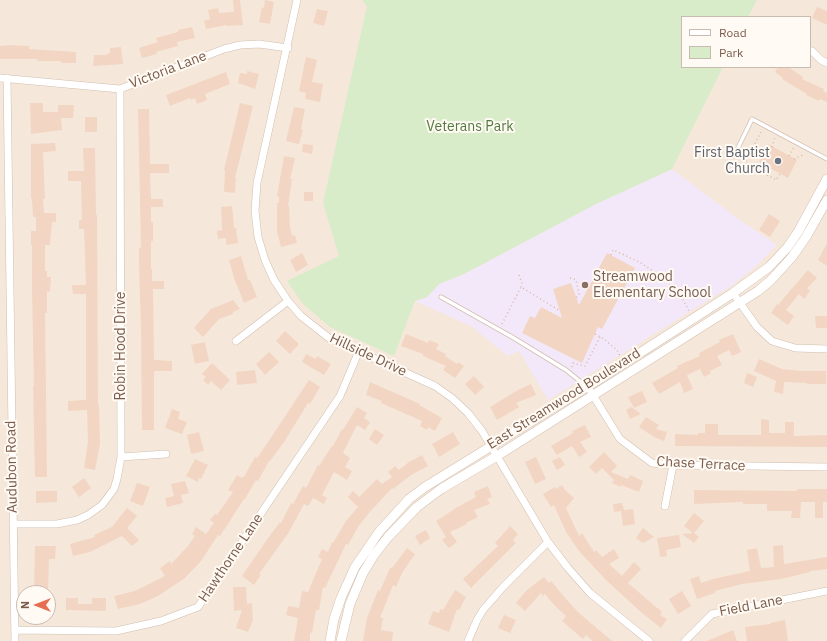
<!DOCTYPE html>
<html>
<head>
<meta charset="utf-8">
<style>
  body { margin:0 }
  #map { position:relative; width:827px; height:641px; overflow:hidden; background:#fdf6ec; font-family:"IBM Plex Sans",sans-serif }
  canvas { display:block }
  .legend { position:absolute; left:681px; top:16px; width:130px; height:52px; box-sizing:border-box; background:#fffaf3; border:1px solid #cabbb1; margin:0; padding:5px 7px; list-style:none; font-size:12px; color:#7a5c4d }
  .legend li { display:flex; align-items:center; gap:8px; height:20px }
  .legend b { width:20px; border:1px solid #cabbb1 }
  .north { position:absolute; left:16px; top:585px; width:40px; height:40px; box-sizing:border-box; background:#fffaf3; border:1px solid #cabbb1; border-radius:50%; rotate:270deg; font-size:11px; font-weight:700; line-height:16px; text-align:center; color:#7a5c4d }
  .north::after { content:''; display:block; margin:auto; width:14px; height:18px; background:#e76f51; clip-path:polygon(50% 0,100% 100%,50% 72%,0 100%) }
</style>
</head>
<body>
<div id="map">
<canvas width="827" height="641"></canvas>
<ul class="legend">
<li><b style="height:5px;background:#fff"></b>Road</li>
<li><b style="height:11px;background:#d8ecc9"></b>Park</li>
</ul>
<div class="north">N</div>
</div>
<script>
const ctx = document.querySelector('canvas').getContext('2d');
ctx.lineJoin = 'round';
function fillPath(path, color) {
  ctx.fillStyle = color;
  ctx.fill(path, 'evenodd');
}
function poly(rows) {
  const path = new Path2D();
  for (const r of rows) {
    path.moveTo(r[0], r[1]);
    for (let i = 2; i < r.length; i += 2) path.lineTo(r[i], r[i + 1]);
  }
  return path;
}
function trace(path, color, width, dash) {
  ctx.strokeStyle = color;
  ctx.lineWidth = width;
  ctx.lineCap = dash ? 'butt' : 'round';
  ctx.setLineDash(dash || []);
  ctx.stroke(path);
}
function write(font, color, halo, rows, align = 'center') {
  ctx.font = font + ' "IBM Plex Sans",sans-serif';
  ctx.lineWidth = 4;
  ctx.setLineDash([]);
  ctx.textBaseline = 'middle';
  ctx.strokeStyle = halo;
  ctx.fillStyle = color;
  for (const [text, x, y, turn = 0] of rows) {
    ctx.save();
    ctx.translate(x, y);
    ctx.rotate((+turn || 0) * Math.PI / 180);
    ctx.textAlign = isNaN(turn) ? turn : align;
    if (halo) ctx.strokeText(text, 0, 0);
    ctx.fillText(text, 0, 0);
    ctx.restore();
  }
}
fillPath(poly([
  [0,0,827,0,827,641,0,641],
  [682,17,810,17,810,67,682,67],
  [24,593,48,593,48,617,24,617]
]), '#f5e8da');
fillPath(poly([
  [672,169,741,221,777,245,753,269,731,286,548,400,519,351,508,356,471,326,415,301,427,297,439,284,464,274,596,204]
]), '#f3e8fa');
fillPath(poly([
  [362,0,757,0,748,17,682,17,682,67,723,67,672,169,596,204,464,274,439,284,427,297,415,301,394,356,330,327,303,304,287,281,339,256,323,203,367,6]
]), '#d8ecc9');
fillPath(poly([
  [233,0,240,0,243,25,226,26,226,25,206,29,204,21,210,19,208,10,218,8,219,13,234,12],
  [265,0,274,2,270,24,259,22,262,7,264,8],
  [817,7,827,11,827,25,812,18],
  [317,9,328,11,324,26,313,23],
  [192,27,195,38,177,42,178,46,156,52,157,54,142,58,139,48,158,42,156,38,178,32,178,30],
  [10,45,29,46,29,49,76,52,76,63,61,63,61,61,37,61,38,59,0,59,0,46],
  [121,47,123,64,93,66,94,55,107,55,107,54,110,53,110,48],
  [306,57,317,60,312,82,323,84,320,102,305,99,306,93,299,91],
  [778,67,788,67,803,77,802,79,824,89,823,91,827,93,827,102,820,99,819,101,806,95,807,94,782,79,783,78,775,72],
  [247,71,259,74,255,89,238,83,240,73,247,74],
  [226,72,230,84,205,94,207,100,197,104,195,98,191,100,190,98,170,106,166,95],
  [30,103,43,103,43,112,58,112,58,105,74,105,73,118,61,118,62,130,31,134],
  [240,103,253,106,235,178,236,178,235,193,224,192,225,170,224,170],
  [294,107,305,109,301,129,303,130,299,144,286,141],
  [138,109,149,109,150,164,169,164,169,173,150,173,151,199,163,199,163,207,151,207,151,222,153,222,153,241,151,241,151,269,152,269,152,281,164,281,164,289,153,289,154,360,172,361,172,371,154,371,154,430,142,430,141,330,139,264,139,248,141,248],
  [85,117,97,117,97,132,85,132],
  [55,143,56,151,43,152,45,199,43,199,44,213,56,213,56,222,52,222,50,245,45,245,45,271,47,271,47,277,51,277,50,292,47,291,47,313,45,313,47,477,35,477,33,386,34,386,32,291,32,245,31,245,31,231,36,231,36,217,33,217,32,199,31,199,31,144],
  [303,144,313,145,312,154,302,152],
  [768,144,797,160,788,178,759,162],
  [83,148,95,148,96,215,97,215,98,405,99,405,100,444,95,470,84,468,88,442,87,410,68,411,68,401,86,400,86,294,73,294,72,285,86,285,84,229,79,229,79,220,82,220,81,181,68,181,68,171,84,171],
  [284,156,295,158,290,179,292,179,288,206,289,206,290,227,292,236,295,235,297,243,281,247,277,231,277,203,279,203,279,197,277,196],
  [304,192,313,192,313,201,304,201],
  [232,206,234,228,236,228,238,243,226,245,226,238,218,239,217,231,222,230,221,207],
  [769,214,780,221,770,237,759,230],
  [827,243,827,266,818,260],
  [302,253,308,265,296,272,290,260],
  [607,253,635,268,602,329,598,327,582,363,522,333,530,316,535,318,541,307,562,318,553,289,571,283,579,305],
  [241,256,248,280,250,280,257,297,244,303,234,278,229,260],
  [808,270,817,278,807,288,810,291,804,299,799,294,786,310,794,316,788,325,771,313,777,304,778,305,789,292],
  [233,300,240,309,233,312,233,314,219,319,203,337,194,328,211,309],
  [815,316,827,316,827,328,816,328],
  [285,331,299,344,290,354,276,341],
  [406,334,428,343,429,340,439,344,436,349,446,354,445,356,457,364,458,362,464,366,455,378,443,370,446,366,423,356,423,354,401,346],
  [733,334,741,352,732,356,729,350,717,356,722,365,710,371,711,373,704,377,700,369,687,375,693,389,684,393,680,382,659,394,652,383,678,368,677,366,700,356,699,353,720,342,719,340],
  [205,342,209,361,195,364,191,345],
  [269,352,279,362,265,375,256,364],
  [306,354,316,359,317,356,331,364,324,375,302,362],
  [759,359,782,369,801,371,826,371,826,384,807,384,807,383,784,382,783,394,774,392,776,381,754,371],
  [212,363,230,380,221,390,211,381,208,385,203,380,206,377,202,374],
  [255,370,257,383,237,385,236,372],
  [747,373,757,377,753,387,744,383],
  [474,376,484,387,475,395,465,384],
  [309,380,320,387,310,404,308,403,284,442,270,461,269,461,258,481,256,480,245,499,244,499,220,536,218,535,201,561,185,578,158,596,140,604,118,609,114,596,135,591,165,576,160,568,170,561,171,564,188,546,195,536,192,534,196,527,206,534,214,523,210,520,215,514,217,515,233,492,228,490,237,475,242,478,243,476,244,477,255,457,257,458,268,442],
  [370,382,420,404,419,405,442,418,435,431,428,427,427,430,420,426,422,421,381,403,382,401,366,395],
  [531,384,536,395,516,403,519,407,497,420,490,407,518,390],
  [642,391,647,402,634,408,628,397],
  [357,407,367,413,364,418,370,422,365,430,357,425,343,453,350,458,345,467,352,471,347,480,334,472,322,495,327,498,324,504,313,498,308,506,304,504,289,532,259,574,261,575,254,585,242,576,266,541,280,522,281,523,291,503,293,504,303,486,306,488,318,465,319,466,332,446,333,446,342,429,343,430],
  [631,407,641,414,630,419,626,410],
  [172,409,180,412,178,419,187,422,182,434,165,428],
  [646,417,659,425,656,429,667,432,664,441,654,437,639,427],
  [761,419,769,420,769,433,785,433,785,422,794,422,794,436,827,435,827,447,675,446,675,434,698,435,698,433,705,433,705,424,718,424,718,435,761,435],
  [585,425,591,437,580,442,587,452,579,457,572,446,557,455,551,446,573,433,572,431],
  [375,429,384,435,377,445,369,439],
  [199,432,204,451,191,454,187,435],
  [453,432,460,444,439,457,432,444],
  [604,452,617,466,611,472,628,479,630,475,643,481,639,492,621,485,621,487,612,483,614,480,602,468,596,474,589,467],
  [422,455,428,466,411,475,393,489,392,488,369,513,358,527,348,545,346,544,325,588,323,587,319,610,316,610,312,633,310,632,310,641,294,641,298,618,286,615,288,606,299,608,302,591,308,592,322,559,318,557,322,549,328,552,332,542,333,543,346,521,358,507,348,497,353,491,359,497,377,479,382,484,392,477,388,472,395,466,399,470,409,462],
  [536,457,546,479,535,484,525,462],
  [560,457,565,465,557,470,552,461],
  [195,459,208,465,201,479,199,478,198,482,186,476],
  [84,478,91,488,79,497,72,487],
  [185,481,189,493,181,495,183,503,167,507,165,498,174,496,171,484],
  [137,483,150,487,143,506,130,501],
  [562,485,565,490,574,498,566,508,579,536,582,533,594,552,596,550,602,557,614,549,619,558,609,564,622,576,634,562,641,569,628,583,662,612,660,615,667,619,661,628,642,613,606,580,579,551,566,532,554,505,551,507,543,494,555,487,556,489],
  [488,486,492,497,487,499,490,504,474,510,478,517,466,523,467,524,450,532,457,542,449,548,442,540,446,537,436,521,456,508,476,497,474,492],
  [797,489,827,489,827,502,823,502,823,518,815,518,815,502,801,502,800,518,791,518,792,511,767,511,767,504,743,504,743,502,694,504,694,490,797,491],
  [36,491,57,491,57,502,36,503],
  [622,503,624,510,633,509,635,524,623,526,621,511,614,512,613,504],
  [127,508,137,516,127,528,139,540,132,546,122,536,90,552,73,556,70,544,95,537,94,535,112,527],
  [694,513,704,521,694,533,699,537,694,543,682,534,693,533,684,526],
  [510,526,518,534,513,540,516,543,471,588,463,579,498,546,495,543],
  [643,528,654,537,643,543,636,538],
  [426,530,430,538,420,545,415,536],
  [679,535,681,547,666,550,667,556,660,557,657,538],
  [783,545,784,564,827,557,827,569,810,571,810,572,781,579,742,584,715,591,715,593,697,599,690,579,699,576,701,583,713,579,750,571,747,550,757,548,761,568,774,567,773,546],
  [35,546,56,546,55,559,49,559,48,593,34,593],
  [407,548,415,554,402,573,396,587,393,585,380,618,383,618,381,630,393,632,392,641,363,641,367,618,378,590,380,591,390,568,392,568],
  [544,577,549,583,551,581,566,599,579,613,612,641,593,641,586,635,583,639,562,621,566,616,554,605,545,594,543,596,541,593,525,611,516,603,527,590],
  [233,587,246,587,247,604,252,603,253,620,248,632,236,628,242,610,234,611],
  [455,590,466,597,459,610,457,609,449,632,428,624,433,611,439,613,440,609,443,610],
  [682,591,691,606,678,614,669,599],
  [66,598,78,598,78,604,92,604,92,598,106,598,106,611,66,610],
  [504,615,516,620,510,633,498,628],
  [785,620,788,641,747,641,745,627,770,624,770,623],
  [733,630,737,641,707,641]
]), '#f3d5c3');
const lane = poly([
  [734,156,752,119,827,159],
  [441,297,512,337,566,370,586,386]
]);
const street = poly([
  [297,0,257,183,255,211,258,237,265,260,274,280,288,301,301,316,329,338,435,386,452,398,468,413,482,431,548,542,568,568,590,593,649,641],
  [812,51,821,60,827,63],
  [0,78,120,89,224,49,240,45,259,44,288,48],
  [7,78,15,641],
  [733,293,757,327,772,341,795,348,827,349],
  [236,341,288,301],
  [591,392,620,439,652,463,673,465,827,467],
  [121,457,166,454],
  [665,506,673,465],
  [13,524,57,524,77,520,88,515,102,505,114,489,117,479,121,457,120,89],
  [15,630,116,631,161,621,198,607,340,396,359,351],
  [468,641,477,620,483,610,503,587,548,542],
  [685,641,712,614,827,591]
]);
const secondary = poly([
  [330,641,334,619,341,598,355,567,379,532,409,499,425,487,587,387,733,293,769,267,787,248,798,232,827,179],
  [341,641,350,604,363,573,374,555,388,537,417,507,441,489,497,456,758,291,771,280,792,257,806,237,827,200]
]);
trace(lane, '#d1beb0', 5);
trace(street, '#d1beb0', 8);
trace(secondary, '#d6c0b0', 10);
trace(poly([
  [761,132,745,163,776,180,780,174],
  [772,147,775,137],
  [752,149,762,156],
  [789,156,794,147],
  [794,159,805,154],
  [611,255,613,250,620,253,641,263,662,277,682,298,689,311],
  [519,275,522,283,521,287],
  [570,278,576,280,579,294,576,298],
  [502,324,521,287,560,311],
  [595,334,604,339,617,350,620,356],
  [572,367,573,363,585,366,600,337]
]), '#d9b8a5', 1.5, [1, 3]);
trace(lane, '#fff', 3.5);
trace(street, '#fff', 7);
trace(secondary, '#fff', 9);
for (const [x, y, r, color] of [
  [778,161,4,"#6b7280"],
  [585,285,4,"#8d6e63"]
]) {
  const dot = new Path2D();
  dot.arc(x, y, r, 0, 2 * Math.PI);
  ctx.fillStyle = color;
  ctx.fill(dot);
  trace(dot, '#fffaf3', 1.5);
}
write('14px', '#7a5c4d', '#fffaf3', [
  ["Victoria Lane",168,70,-21],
  ["Robin Hood Drive",121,346,-90],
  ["Hillside Drive",368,355,25],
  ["East Streamwood Boulevard",564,399,-32],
  ["Chase Terrace",701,464,3],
  ["Audubon Road",12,467,-91],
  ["Hawthorne Lane",231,558,-56],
  ["Field Lane",751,606,-11]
]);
write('14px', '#537a41', '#fffaf3', [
  ["Veterans Park",470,127]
]);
write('14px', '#5b616d', '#fffaf3', [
  ["First Baptist",770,153],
  ["Church",770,169]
], 'right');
write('14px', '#785e54', '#fffaf3', [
  ["Streamwood",593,277],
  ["Elementary School",593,293]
], 'left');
</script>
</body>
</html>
